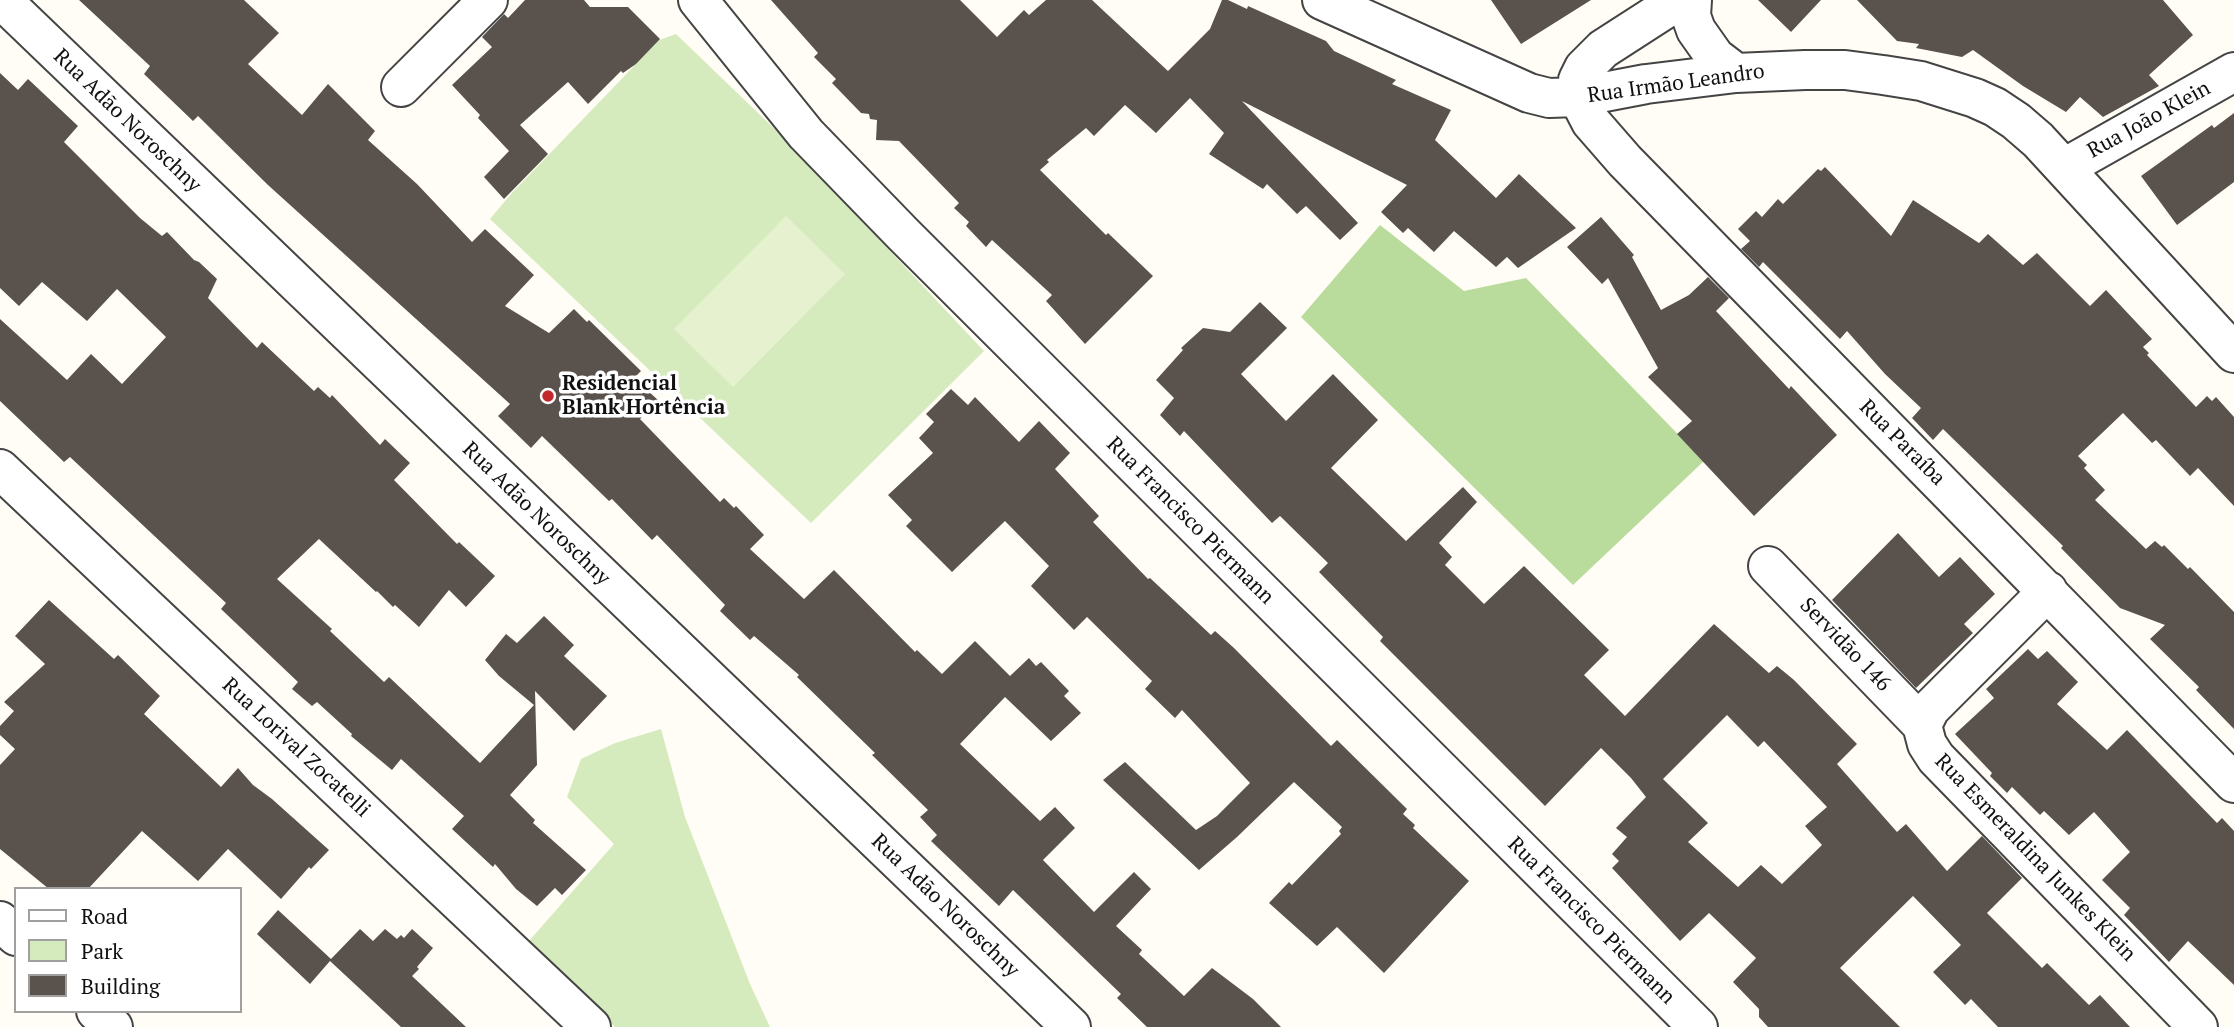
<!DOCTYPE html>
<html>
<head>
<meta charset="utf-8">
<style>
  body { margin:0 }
  #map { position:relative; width:2234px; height:1027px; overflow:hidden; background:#fffdf5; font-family:"PT Serif",serif }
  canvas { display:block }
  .legend { position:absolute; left:14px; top:887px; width:228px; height:126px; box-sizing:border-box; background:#fff; border:2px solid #a0a0a0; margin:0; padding:9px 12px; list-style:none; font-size:21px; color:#111 }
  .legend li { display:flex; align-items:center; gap:14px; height:35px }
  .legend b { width:35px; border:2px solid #a0a0a0 }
</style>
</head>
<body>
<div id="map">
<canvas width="2234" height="1027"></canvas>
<ul class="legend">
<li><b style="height:9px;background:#fff"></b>Road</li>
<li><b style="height:19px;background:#d5ebbd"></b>Park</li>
<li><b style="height:19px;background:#5a524d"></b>Building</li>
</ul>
</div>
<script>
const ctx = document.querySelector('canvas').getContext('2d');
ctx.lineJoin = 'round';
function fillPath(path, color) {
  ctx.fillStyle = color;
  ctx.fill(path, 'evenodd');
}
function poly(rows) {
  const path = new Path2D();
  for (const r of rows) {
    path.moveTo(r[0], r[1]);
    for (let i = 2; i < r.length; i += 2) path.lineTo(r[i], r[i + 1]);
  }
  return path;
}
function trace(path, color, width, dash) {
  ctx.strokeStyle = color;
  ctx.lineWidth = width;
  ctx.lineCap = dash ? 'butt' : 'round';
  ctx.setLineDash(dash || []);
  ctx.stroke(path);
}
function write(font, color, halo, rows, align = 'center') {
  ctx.font = font + ' "PT Serif",serif';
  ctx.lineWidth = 7;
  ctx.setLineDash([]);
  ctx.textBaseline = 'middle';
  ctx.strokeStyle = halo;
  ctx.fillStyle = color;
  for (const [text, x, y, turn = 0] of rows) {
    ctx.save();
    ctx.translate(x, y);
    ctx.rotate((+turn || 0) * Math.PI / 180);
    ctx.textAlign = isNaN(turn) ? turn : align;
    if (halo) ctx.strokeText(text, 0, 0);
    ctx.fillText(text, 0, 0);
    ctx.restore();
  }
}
fillPath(poly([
  [676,34,783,137,984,351,811,523,490,219,511,194,659,40],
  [661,729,685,817,750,984,770,1027,615,1027,529,941,614,844,567,797,581,759,615,743]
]), '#d5ebbd');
fillPath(poly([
  [1380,225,1464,291,1526,278,1704,461,1573,585,1301,317]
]), '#b9dc9c');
fillPath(poly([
  [786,216,845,274,733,387,674,329]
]), '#e6f2cf');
fillPath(poly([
  [79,0,244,0,279,33,248,64,302,115,328,84,375,131,368,140,417,184,472,242,485,229,534,275,505,306,549,333,574,309,587,322,589,320,641,371,634,378,659,401,640,419,720,502,724,498,734,508,736,506,764,535,750,549,804,599,834,570,915,652,917,650,942,674,975,641,1010,676,1029,658,1036,666,1041,662,1069,691,1064,696,1081,713,1051,741,1005,697,960,744,1040,821,1055,807,1075,828,1043,860,1094,912,1134,872,1151,889,1116,926,1142,950,1139,954,1184,996,1212,968,1253,999,1281,1027,1147,1027,1117,998,1121,994,1013,890,999,906,931,841,937,835,920,817,928,810,872,755,875,753,797,677,799,675,754,636,750,640,720,611,725,605,657,535,652,540,612,499,609,501,542,436,531,448,498,416,510,404,268,185,198,116,193,121,144,74,150,66],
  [525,0,584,0,590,7,628,7,660,39,636,64,623,73,621,71,588,104,568,82,520,125,548,154,504,199,484,177,509,151,478,118,480,115,452,85,492,47,482,37,504,14,508,18],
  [771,0,960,0,997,37,1024,10,1029,15,1046,0,1092,0,1168,71,1210,29,1222,0,1228,0,1247,9,1248,6,1326,41,1334,51,1396,80,1392,84,1451,110,1435,140,1496,198,1519,174,1576,228,1518,268,1507,257,1496,267,1454,231,1434,252,1408,228,1403,233,1381,212,1407,185,1242,101,1358,223,1340,240,1306,206,1297,214,1267,184,1263,189,1209,154,1224,133,1190,98,1156,133,1125,105,1094,136,1086,128,1047,160,1049,162,1040,170,1106,235,1108,233,1153,276,1085,344,1046,301,1052,295,992,240,986,247,966,226,969,222,954,208,959,203,899,141,876,140,877,120,870,119,869,114,861,113,832,83,836,79,814,57,818,53],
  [1491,0,1591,0,1521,44],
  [1758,0,1821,0,1791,32],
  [1857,0,2163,0,2193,35,2149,75,2159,86,2103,117,2080,97,2066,112,2023,86,1973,50,1962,57,1916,48,1919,44,1897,41],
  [0,73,18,90,28,79,78,126,64,142,140,218,162,236,167,232,194,260,199,262,217,279,208,298,257,348,262,342,314,391,318,387,330,398,332,395,380,445,385,439,410,463,394,480,457,544,459,542,495,576,466,607,449,590,419,627,395,605,393,607,377,591,376,592,319,539,277,579,332,629,330,631,384,682,389,677,480,763,534,705,499,676,485,660,506,634,517,643,544,616,574,645,564,656,607,696,574,731,535,691,537,765,510,795,535,820,533,823,586,870,562,895,555,888,537,906,516,889,495,864,493,867,452,829,464,816,401,759,392,770,351,736,352,734,317,702,312,706,292,689,298,682,221,609,226,603,70,457,64,462,0,401,0,319,67,380,91,354,122,384,166,337,117,289,87,321,42,282,19,306,0,288],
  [2234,113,2234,182,2177,225,2141,176,2212,125,2214,128],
  [1825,167,1891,236,1913,200,1979,243,1988,234,2023,265,2037,253,2090,306,2106,290,2152,339,2143,347,2149,353,2147,355,2196,407,2207,396,2212,401,2216,397,2234,417,2234,506,2198,468,2190,476,2156,440,2152,443,2123,413,2078,456,2087,465,2084,468,2105,490,2095,500,2146,549,2155,541,2162,547,2164,545,2188,569,2190,567,2234,612,2234,729,2196,690,2199,687,2150,639,2165,625,2120,608,2061,548,2063,546,1943,429,1933,440,1912,418,1921,408,1885,374,1847,331,1840,339,1763,262,1759,267,1741,249,1750,241,1738,229,1756,211,1762,217,1778,199,1783,204,1818,169,1821,171],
  [1601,217,1634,255,1632,257,1661,310,1689,295,1708,277,1729,298,1716,311,1789,389,1791,386,1837,435,1754,516,1677,434,1692,421,1648,377,1658,368,1608,278,1602,284,1567,247],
  [1260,302,1287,328,1241,374,1286,421,1333,374,1378,420,1331,468,1406,541,1463,487,1477,502,1439,543,1452,557,1445,565,1484,604,1524,566,1609,650,1584,675,1625,716,1714,624,1769,673,1777,666,1794,680,1857,744,1837,764,1897,832,1906,824,1947,871,1982,836,2022,878,1987,913,2042,968,2047,963,2089,1005,2100,995,2130,1027,1998,1027,1971,999,1965,1005,1933,972,1961,945,1913,896,1840,968,1900,1027,1768,1027,1759,1017,1759,1009,1733,982,1756,958,1709,913,1680,941,1612,868,1619,861,1612,854,1627,837,1616,828,1646,797,1631,778,1601,748,1545,806,1380,641,1383,637,1319,572,1328,563,1280,516,1272,523,1184,431,1180,436,1160,415,1174,398,1156,380,1183,350,1181,348,1203,328,1230,332],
  [1727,715,1758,747,1764,741,1827,807,1805,826,1822,845,1782,884,1761,865,1738,887,1688,842,1708,823,1663,779],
  [951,389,968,405,975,397,1019,442,1039,421,1070,453,1055,469,1099,516,1093,522,1148,579,1150,578,1211,635,1215,631,1234,648,1331,746,1337,740,1407,809,1403,814,1415,825,1413,828,1469,881,1384,973,1337,927,1317,946,1269,903,1289,882,1292,885,1341,834,1339,831,1342,827,1294,782,1237,837,1199,870,1103,780,1125,762,1196,830,1217,816,1250,783,1182,710,1175,718,1145,689,1152,681,1087,617,1074,630,1031,586,1049,566,1005,521,952,572,906,526,912,520,888,495,933,453,919,438,934,422,926,414],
  [1898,533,1939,577,1960,557,1995,594,1964,624,1973,633,1916,688,1832,600],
  [49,600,114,659,118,655,160,696,144,714,221,787,238,768,253,785,272,799,329,850,311,869,309,867,281,899,228,849,198,881,142,831,88,889,49,889,0,849,0,765,15,749,0,735,0,726,14,711,4,702,45,664,15,636],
  [2028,649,2038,659,2047,651,2078,682,2057,704,2107,750,2127,730,2217,823,2222,818,2234,831,2234,985,2188,941,2169,962,2124,915,2130,908,2102,880,2130,852,2094,812,2069,835,2044,811,2040,815,2012,787,2007,793,1990,776,1992,773,1955,734,1994,698,1986,689],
  [278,910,331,959,360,929,373,941,385,929,397,939,401,935,404,938,412,929,433,948,417,967,419,969,412,976,466,1027,401,1027,330,961,310,984,257,934]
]), '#5a524d');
const minor = poly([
  [2,0,1071,1027],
  [698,0,806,134,903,234,1698,1027],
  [1322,0,1529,93,1549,98,1578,97,1646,84,1736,73,1805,70,1845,70,1883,75,1921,81,1975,98,1995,107,2016,121,2038,140,2234,353],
  [1679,0,1603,49,1584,68,1578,80,1578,97,1591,122,1625,161,2234,783],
  [1692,0,1691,16,1696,30,1715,57,1736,73],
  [401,87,488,0],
  [2064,168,2234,72],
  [0,469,591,1027],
  [1768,566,1922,725],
  [2048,591,1930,709,1922,725,1927,744,1936,758,2198,1027],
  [0,921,16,936],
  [96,1011,113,1027]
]);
trace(minor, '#444', 42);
trace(minor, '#fff', 38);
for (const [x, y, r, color] of [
  [548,396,7,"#c4262e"]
]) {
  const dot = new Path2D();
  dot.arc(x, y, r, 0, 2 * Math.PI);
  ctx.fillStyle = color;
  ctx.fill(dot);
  trace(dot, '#fff', 2.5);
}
write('21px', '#111', '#fff', [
  ["Rua Irmão Leandro",1676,84,-8],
  ["Rua João Klein",2149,120,-29],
  ["Rua Adão Noroschny",127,121,44],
  ["Rua Paraíba",1902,443,45],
  ["Rua Adão Noroschny",536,514,44],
  ["Rua Francisco Piermann",1190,521,45],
  ["Servidão 146",1845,645,46],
  ["Rua Lorival Zocatelli",296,748,43],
  ["Rua Esmeraldina Junkes Klein",2035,858,46],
  ["Rua Adão Noroschny",945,906,44],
  ["Rua Francisco Piermann",1591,921,45]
]);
write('bold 21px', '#111', '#fff', [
  ["Residencial",562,384],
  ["Blank Hortência",562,408]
], 'left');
</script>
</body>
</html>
